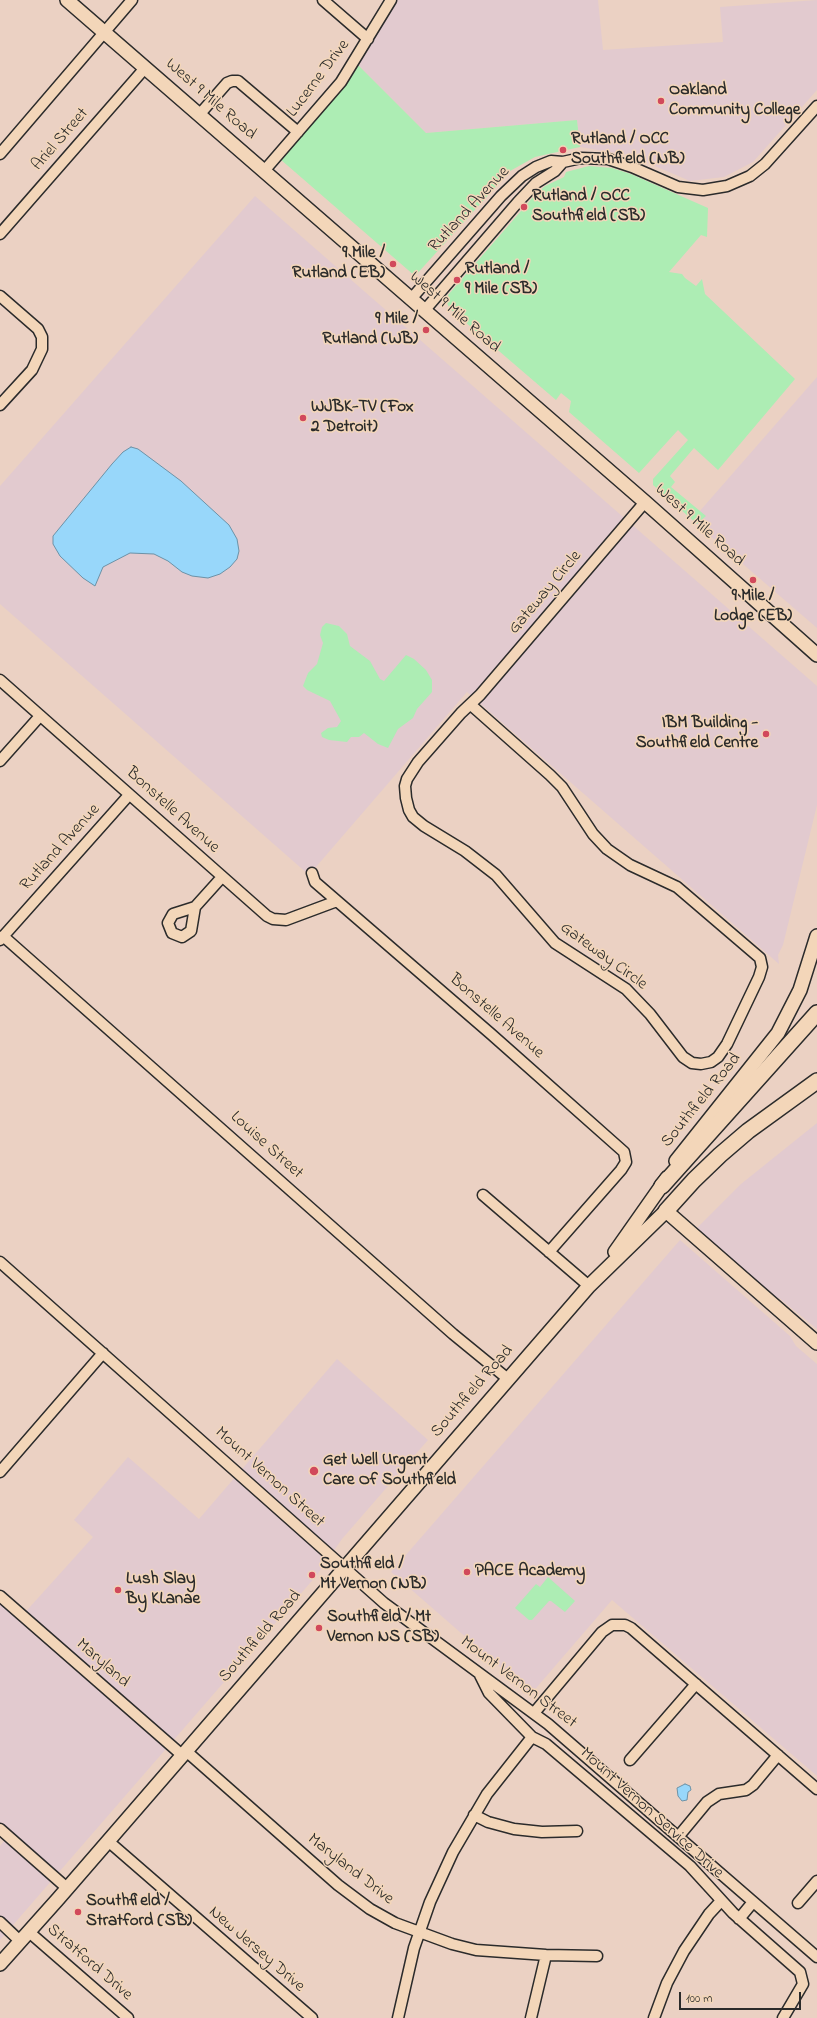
<!DOCTYPE html>
<html>
<head>
<meta charset="utf-8">
<style>
  body { margin:0 }
  #map { position:relative; width:817px; height:2018px; overflow:hidden; background:#ebd1c3; font-family:"Indie Flower",sans-serif }
  canvas { display:block }
  .scale { position:absolute; left:679px; top:1992px; width:122px; height:18px; box-sizing:border-box; border:2px solid #2b2b2b; border-top:0; padding-left:5px; font-size:12px; line-height:14px; white-space:nowrap; color:#2b2b2b; -webkit-text-stroke:3px #f3d6b9; paint-order:stroke }
</style>
</head>
<body>
<div id="map">
<canvas width="817" height="2018"></canvas>
<div class="scale">100 m</div>
</div>
<script>
const ctx = document.querySelector('canvas').getContext('2d');
ctx.lineJoin = 'round';
function fillPath(path, color) {
  ctx.fillStyle = color;
  ctx.fill(path, 'evenodd');
}
function poly(rows) {
  const path = new Path2D();
  for (const r of rows) {
    path.moveTo(r[0], r[1]);
    for (let i = 2; i < r.length; i += 2) path.lineTo(r[i], r[i + 1]);
  }
  return path;
}
function trace(path, color, width, dash) {
  ctx.strokeStyle = color;
  ctx.lineWidth = width;
  ctx.lineCap = dash ? 'butt' : 'round';
  ctx.setLineDash(dash || []);
  ctx.stroke(path);
}
function write(font, color, halo, rows, align = 'center') {
  ctx.font = font + ' "Indie Flower",sans-serif';
  ctx.lineWidth = 3;
  ctx.setLineDash([]);
  ctx.textBaseline = 'middle';
  ctx.strokeStyle = halo;
  ctx.fillStyle = color;
  for (const [text, x, y, turn = 0] of rows) {
    ctx.save();
    ctx.translate(x, y);
    ctx.rotate((+turn || 0) * Math.PI / 180);
    ctx.textAlign = isNaN(turn) ? turn : align;
    if (halo) ctx.strokeText(text, 0, 0);
    ctx.fillText(text, 0, 0);
    ctx.restore();
  }
}
fillPath(poly([
  [395,0,598,0,603,50,723,42,720,7,817,0,817,90,753,162,724,177,690,181,629,155,580,147,577,120,426,133,357,64],
  [255,196,817,686,817,805,783,945,778,955,779,964,467,692,309,875,0,604,0,486],
  [817,377,817,628,692,520],
  [817,1123,817,1329,779,1298,775,1298,696,1229,741,1184],
  [680,1240,790,1336,796,1346,817,1364,817,1776,612,1600,531,1694,391,1572],
  [337,1359,428,1440,342,1539,317,1575,0,1940,0,1846,10,1834,0,1825,0,1601,20,1618,93,1537,74,1520,128,1457,199,1519]
]), '#e2cacf');
fillPath(poly([
  [357,64,426,133,577,120,580,147,535,157,510,171,415,276,280,159],
  [589,166,612,168,631,174,708,208,707,237,701,235,669,272,682,274,685,278,696,286,702,279,705,294,795,379,718,470,694,448,670,476,675,482,671,487,706,516,697,524,653,485,653,479,688,440,678,430,639,473,569,412,571,401,561,393,556,400,450,309,447,303,448,295,534,196,545,186,564,177,566,172],
  [326,623,339,626,347,634,350,646,370,661,380,679,384,681,406,655,414,659,426,670,432,680,432,692,417,709,413,718,398,729,388,748,378,744,364,733,359,737,351,737,347,742,329,740,322,737,321,733,328,728,337,727,341,721,330,701,307,690,303,686,308,673,317,664,323,643,320,635,322,627],
  [548,1577,575,1601,565,1612,551,1601,549,1601,532,1620,529,1620,515,1608,536,1584,540,1587]
]), '#adedb4');
const water = poly([
  [131,447,138,449,181,481,229,525,237,539,239,551,237,559,230,567,220,574,208,578,192,576,182,572,168,561,154,554,130,553,103,567,95,586,83,578,60,556,53,544,53,536,112,464,123,452,131,447],
  [685,1784,690,1786,691,1790,688,1792,687,1800,682,1801,678,1796,677,1788,685,1784]
]);
fillPath(water, '#98d7fa');
trace(water, '#6c92a7', 1);
const minor = poly([
  [323,0,368,39],
  [199,115,227,83,232,81,238,81,298,132],
  [0,154,132,0],
  [264,171,341,82,391,0],
  [0,234,145,68],
  [0,296,38,329,42,337,42,349,32,370,0,405],
  [411,299,501,196,522,176,536,167,551,161,563,162,581,158,608,159,632,167,678,187,703,190,727,186,750,176,765,164,817,106],
  [424,311,518,202,536,183,555,171,563,162],
  [0,680,267,916,273,919,286,920,337,901],
  [471,705,550,775,562,787,593,834,607,849,630,865,677,887,760,958,762,967,759,977,727,1044,718,1057,711,1062,701,1064,692,1063,683,1057,650,1014,626,989,555,943,496,875,465,851,424,826,413,817,409,810,406,798,405,786,407,779,418,762,461,713,480,695,645,502],
  [0,761,40,716],
  [312,873,315,882,491,1034,624,1152,626,1162,621,1170,549,1252],
  [195,907,191,931,182,937,172,933,168,923,173,914,195,907,222,877],
  [3,936,453,1334,508,1379],
  [0,940,129,795],
  [483,1195,589,1286],
  [0,1262,384,1603,548,1724,817,1957],
  [0,1472,103,1353],
  [0,1596,182,1755],
  [480,1675,489,1693,532,1737,546,1744,690,1866,733,1913,800,1972,803,1984,783,2018],
  [534,1713,602,1632,612,1625,625,1625,631,1628,817,1789],
  [186,1751,338,1885,370,1909,395,1923,452,1944,476,1950,546,1955,597,1956],
  [630,1760,696,1684],
  [474,1815,488,1822,514,1829,542,1832,577,1831],
  [0,1829,67,1888],
  [678,1837,707,1802,719,1794,746,1790,753,1785,778,1755],
  [108,1841,312,2018],
  [798,1903,817,1881],
  [739,1919,753,1902],
  [0,1922,20,1941],
  [29,1932,128,2018],
  [398,2018,414,1948,430,1902,453,1852,487,1794,532,1737],
  [531,2018,546,1955],
  [654,2018,667,1983,684,1951,709,1914,721,1901]
]);
const major = poly([
  [67,0,645,502,817,655],
  [676,1161,778,1033,800,990,817,936],
  [615,1252,667,1178],
  [0,1964,58,1899,589,1286,666,1211,817,1343]
]);
const highway = poly([
  [662,1186,817,1013],
  [666,1211,694,1180,720,1155,748,1131,817,1081]
]);
trace(minor, '#2b2b2b', 13);
trace(major, '#2b2b2b', 16);
trace(highway, '#2b2b2b', 18);
trace(minor, '#f3d6b9', 10);
trace(major, '#f3d6b9', 13);
trace(highway, '#f3d6b9', 15);
for (const [x, y, r, color] of [
  [661,101,4,"#d1495b"],
  [563,150,4,"#d1495b"],
  [524,207,4,"#d1495b"],
  [393,264,4,"#d1495b"],
  [457,280,4,"#d1495b"],
  [426,330,4,"#d1495b"],
  [303,418,4,"#d1495b"],
  [753,580,4,"#d1495b"],
  [766,734,4,"#d1495b"],
  [314,1471,5,"#d1495b"],
  [467,1572,4,"#d1495b"],
  [312,1575,4,"#d1495b"],
  [118,1590,4,"#d1495b"],
  [319,1628,4,"#d1495b"],
  [78,1912,4,"#d1495b"]
]) {
  const dot = new Path2D();
  dot.arc(x, y, r, 0, 2 * Math.PI);
  ctx.fillStyle = color;
  ctx.fill(dot);
  trace(dot, '#f3d6b9', 1.5);
}
write('17px', '#2b2b2b', '#f3d6b9', [
  ["Lucerne Drive",319,79,-53],
  ["West 9 Mile Road",210,100,41],
  ["Ariel Street",61,140,-49],
  ["Rutland Avenue",470,210,-47],
  ["West 9 Mile Road",454,313,41],
  ["West 9 Mile Road",699,526,42],
  ["Gateway Circle",546,593,-50],
  ["Bonstelle Avenue",172,811,42],
  ["Rutland Avenue",61,848,-48],
  ["Gateway Circle",603,957,36],
  ["Bonstelle Avenue",496,1017,41],
  ["Southfield Road",702,1101,-51],
  ["Louise Street",266,1146,42],
  ["Southfield Road",473,1392,-49],
  ["Mount Vernon Street",269,1478,42],
  ["Southfield Road",261,1637,-49],
  ["Maryland",102,1664,41],
  ["Mount Vernon Street",518,1683,37],
  ["Mount Vernon Service Drive",651,1814,42],
  ["Maryland Drive",350,1870,38],
  ["New Jersey Drive",256,1950,41],
  ["Stratford Drive",89,1963,41]
]);
write('bold 17px', '#2b2b2b', '#f3d6b9', [
  ["Oakland",669,91],
  ["Community College",669,111],
  ["Rutland / OCC",571,140],
  ["Southfield (NB)",571,160],
  ["Rutland / OCC",532,197],
  ["Southfield (SB)",532,217],
  ["9 Mile /",385,254,"right"],
  ["Rutland (EB)",385,274,"right"],
  ["Rutland /",465,270],
  ["9 Mile (SB)",465,290],
  ["9 Mile /",418,320,"right"],
  ["Rutland (WB)",418,340,"right"],
  ["WJBK-TV (Fox",311,408],
  ["2 Detroit)",311,428],
  ["9 Mile /",753,597,"center"],
  ["Lodge (EB)",753,617,"center"],
  ["IBM Building -",758,724,"right"],
  ["Southfield Centre",758,744,"right"],
  ["Get Well Urgent",323,1461],
  ["Care Of Southfield",323,1481],
  ["Southfield /",320,1565],
  ["Mt Vernon (NB)",320,1585],
  ["PACE Academy",475,1572],
  ["Lush Slay",126,1580],
  ["By KLanae",126,1600],
  ["Southfield / Mt",327,1618],
  ["Vernon NS (SB)",327,1638],
  ["Southfield /",86,1902],
  ["Stratford (SB)",86,1922]
], 'left');
</script>
</body>
</html>
